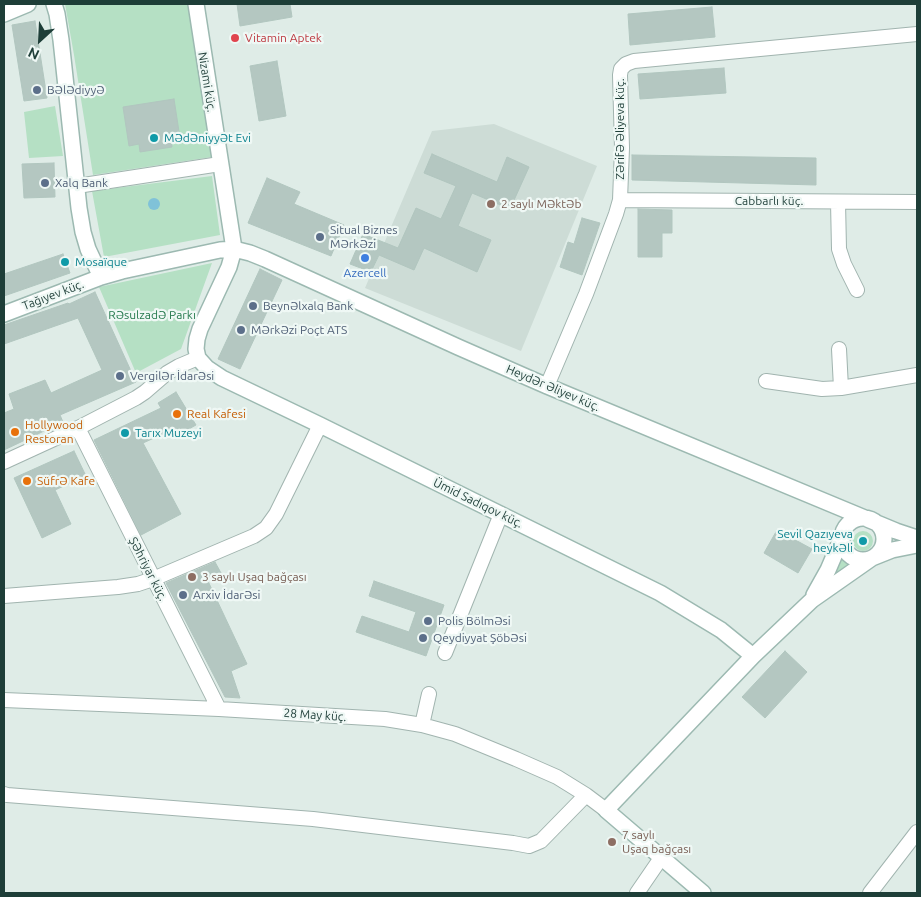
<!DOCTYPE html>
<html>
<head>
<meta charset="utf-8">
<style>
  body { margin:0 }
  #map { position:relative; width:921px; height:897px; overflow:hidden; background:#dfece7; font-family:Ubuntu,sans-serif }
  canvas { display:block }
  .frame { position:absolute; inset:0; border:5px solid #1e3e38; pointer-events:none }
  .north { position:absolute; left:15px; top:15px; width:50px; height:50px; -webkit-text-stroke:4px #eff8f5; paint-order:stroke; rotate:205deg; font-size:14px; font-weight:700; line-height:20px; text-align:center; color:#1e3e38 }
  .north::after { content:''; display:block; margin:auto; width:18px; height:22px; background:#1e3e38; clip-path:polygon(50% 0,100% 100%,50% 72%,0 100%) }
</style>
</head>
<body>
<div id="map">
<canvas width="921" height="897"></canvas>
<div class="frame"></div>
<div class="north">N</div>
</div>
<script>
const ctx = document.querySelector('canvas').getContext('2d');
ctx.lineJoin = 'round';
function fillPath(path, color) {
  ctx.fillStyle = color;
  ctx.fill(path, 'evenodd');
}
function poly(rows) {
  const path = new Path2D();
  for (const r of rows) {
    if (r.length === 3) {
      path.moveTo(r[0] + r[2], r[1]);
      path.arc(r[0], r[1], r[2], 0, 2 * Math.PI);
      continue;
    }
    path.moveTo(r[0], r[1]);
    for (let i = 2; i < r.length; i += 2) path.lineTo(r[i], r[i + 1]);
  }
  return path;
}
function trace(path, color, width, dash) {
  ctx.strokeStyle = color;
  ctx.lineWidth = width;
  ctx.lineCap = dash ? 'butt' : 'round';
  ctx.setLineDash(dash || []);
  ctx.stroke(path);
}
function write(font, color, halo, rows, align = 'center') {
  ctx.font = font + ' Ubuntu,sans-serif';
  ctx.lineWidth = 4.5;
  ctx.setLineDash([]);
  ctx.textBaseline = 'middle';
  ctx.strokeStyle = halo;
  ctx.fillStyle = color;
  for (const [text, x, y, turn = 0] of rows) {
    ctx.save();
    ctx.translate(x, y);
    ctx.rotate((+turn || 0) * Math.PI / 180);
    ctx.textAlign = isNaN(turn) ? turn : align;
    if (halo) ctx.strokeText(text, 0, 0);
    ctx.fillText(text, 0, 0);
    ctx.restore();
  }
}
fillPath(poly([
  [494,124,597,166,521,351,365,288,432,131]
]), '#cddcd6');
fillPath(poly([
  [65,4,188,4,212,157,93,175,74,55],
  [55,106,63,156,29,158,24,112],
  [212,176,220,235,104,257,92,191],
  [212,263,181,349,136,373,99,287],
  [863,541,10],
  [842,556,851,563,828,582]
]), '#b5e0c4');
fillPath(poly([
  [154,204,6]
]), '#80c2d8');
const building = poly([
  [237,4,290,4,292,17,240,26,237,4],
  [712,7,715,37,630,45,628,14,712,7],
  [35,21,47,98,24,101,12,25,35,21],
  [277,61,286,116,259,121,250,66,277,61],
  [724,68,726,93,640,99,638,74,724,68],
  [174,99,180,138,171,139,172,147,140,152,139,144,129,146,123,107,174,99],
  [432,154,497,182,507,157,529,167,510,209,472,193,458,226,491,240,477,272,424,248,414,270,379,255,371,272,350,264,363,234,398,248,416,208,441,219,456,186,424,173,432,154],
  [632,155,816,158,816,185,632,180,632,155],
  [54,163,55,197,24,198,22,164,54,163],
  [267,178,300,192,294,204,344,225,331,256,248,223,267,178],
  [638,209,672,210,672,233,662,233,662,257,638,257,638,209],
  [582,218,600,223,582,275,560,267,568,242,574,244,582,218],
  [63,254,70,273,4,296,4,274,63,254],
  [260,269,282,280,240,369,218,359,260,269],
  [95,292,136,382,60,415,63,422,4,450,4,413,14,409,9,394,45,380,51,393,102,370,78,318,4,344,4,325,68,303,69,304,95,292],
  [176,392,196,425,178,435,174,429,143,443,181,514,141,535,94,440,161,408,158,403,176,392],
  [74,451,86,476,55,490,71,524,42,538,14,478,74,451],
  [777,530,812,549,798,573,764,553,777,530],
  [215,562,221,573,207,579,247,664,231,671,240,698,225,697,166,583,215,562],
  [374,581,444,605,426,656,356,632,362,616,409,632,416,612,369,596,374,581],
  [785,651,807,672,765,718,742,697,785,651]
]);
fillPath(building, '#b4c7c1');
trace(building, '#b1c6bf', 1);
const street = poly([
  [77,186,220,164],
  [620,200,917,202],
  [838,202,839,249,844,264,857,290],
  [839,349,841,388],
  [766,381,822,389,841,388,917,375],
  [547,386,586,294,616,214,620,200,622,148,620,75,621,69,626,64,634,61,917,34],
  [78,428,219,709],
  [4,462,78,428,136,398,145,392,167,373,179,366,198,358],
  [4,596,118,587,138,584,153,579,254,536,266,528,276,514,320,425],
  [445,653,501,514],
  [4,700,219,709,385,719,422,725,455,734,516,759,557,777,586,795,606,810],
  [422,725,429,694],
  [4,794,7,795,313,819,513,843,529,846,541,841,586,795],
  [637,893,661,858],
  [870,893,917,832]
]);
const secondary = poly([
  [54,4,57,14,61,40,79,208,83,232,88,249,101,277,122,271,220,250,234,249,250,253,265,259,458,347,547,386,896,531,917,538],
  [196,4,234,249,229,267,200,329,197,339,196,349,198,358,207,368,222,378,320,425,660,593,721,630,753,656],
  [4,14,28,4],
  [4,314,101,277],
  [863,539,21],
  [814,595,828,570,843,535],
  [703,893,606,810,753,656,812,600,872,558,892,550,917,545]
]);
trace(street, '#a1b4af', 16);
trace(secondary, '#9cb9b1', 18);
trace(street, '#fff', 14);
trace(secondary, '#fff', 15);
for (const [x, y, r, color] of [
  [235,38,5,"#e0444e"],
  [37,90,5,"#5c6f8a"],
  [154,138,5,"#0f9aa8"],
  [45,183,5,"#5c6f8a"],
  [491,204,5,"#8d6e63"],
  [320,237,5,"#5c6f8a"],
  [365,258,5,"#3f7fe0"],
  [65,262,5,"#0f9aa8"],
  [253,306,5,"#5c6f8a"],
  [241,330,5,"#5c6f8a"],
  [120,376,5,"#5c6f8a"],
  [177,414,5,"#e8710a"],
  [15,432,5,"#e8710a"],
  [125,433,5,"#0f9aa8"],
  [27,481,5,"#e8710a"],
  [863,541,5,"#0f9aa8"],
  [192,577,5,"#8d6e63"],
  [183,595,5,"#5c6f8a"],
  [428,621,5,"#5c6f8a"],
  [423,638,5,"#5c6f8a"],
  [612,842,5,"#8d6e63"]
]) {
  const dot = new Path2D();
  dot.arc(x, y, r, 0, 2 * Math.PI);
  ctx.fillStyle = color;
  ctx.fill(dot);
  trace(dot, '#eff8f5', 2);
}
write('12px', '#be3a42', '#eff8f5', [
  ["Vitamin Aptek",245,38]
], 'left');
write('12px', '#1e3e38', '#eff8f5', [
  ["Nizami küç.",207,82,81],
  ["Zərifə Əliyeva küç.",620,129,-90],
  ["Cabbarlı küç.",769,201],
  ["Tağıyev küç.",53,295,-21],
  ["Heydər Əliyev küç.",553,388,23],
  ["Ümid Sadıqov küç.",478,503,26],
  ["Şəhriyar küç.",148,569,63],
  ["28 May küç.",315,715,4]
]);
write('12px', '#4e5e75', '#eff8f5', [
  ["Bələdiyyə",47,90],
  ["Xalq Bank",55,183],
  ["Situal Biznes",330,230],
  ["Mərkəzi",330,244],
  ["Beynəlxalq Bank",263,306],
  ["Mərkəzi Poçt ATS",251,330],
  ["Vergilər İdarəsi",130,376],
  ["Arxiv İdarəsi",193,595],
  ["Polis Bölməsi",438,621],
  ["Qeydiyyat Şöbəsi",433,638]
], 'left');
write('12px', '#0d838f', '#eff8f5', [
  ["Mədəniyyət Evi",164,138],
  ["Mosaïque",75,262],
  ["Tarıx Muzeyi",135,433],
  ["Sevil Qazıyeva",853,534,"right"],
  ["heykəli",853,548,"right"]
], 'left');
write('12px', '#785e54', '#eff8f5', [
  ["2 saylı Məktəb",501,204],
  ["3 saylı Uşaq bağçası",202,577],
  ["7 saylı",622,835],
  ["Uşaq bağçası",622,849]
], 'left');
write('12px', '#366cbe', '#eff8f5', [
  ["Azercell",365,273]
]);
write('12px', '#24794d', '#eff8f5', [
  ["Rəsulzadə Parkı",152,315]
]);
write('12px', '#c56008', '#eff8f5', [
  ["Real Kafesi",187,414],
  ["Hollywood",25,425],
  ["Restoran",25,439],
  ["Süfrə Kafe",37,481]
], 'left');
</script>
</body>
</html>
